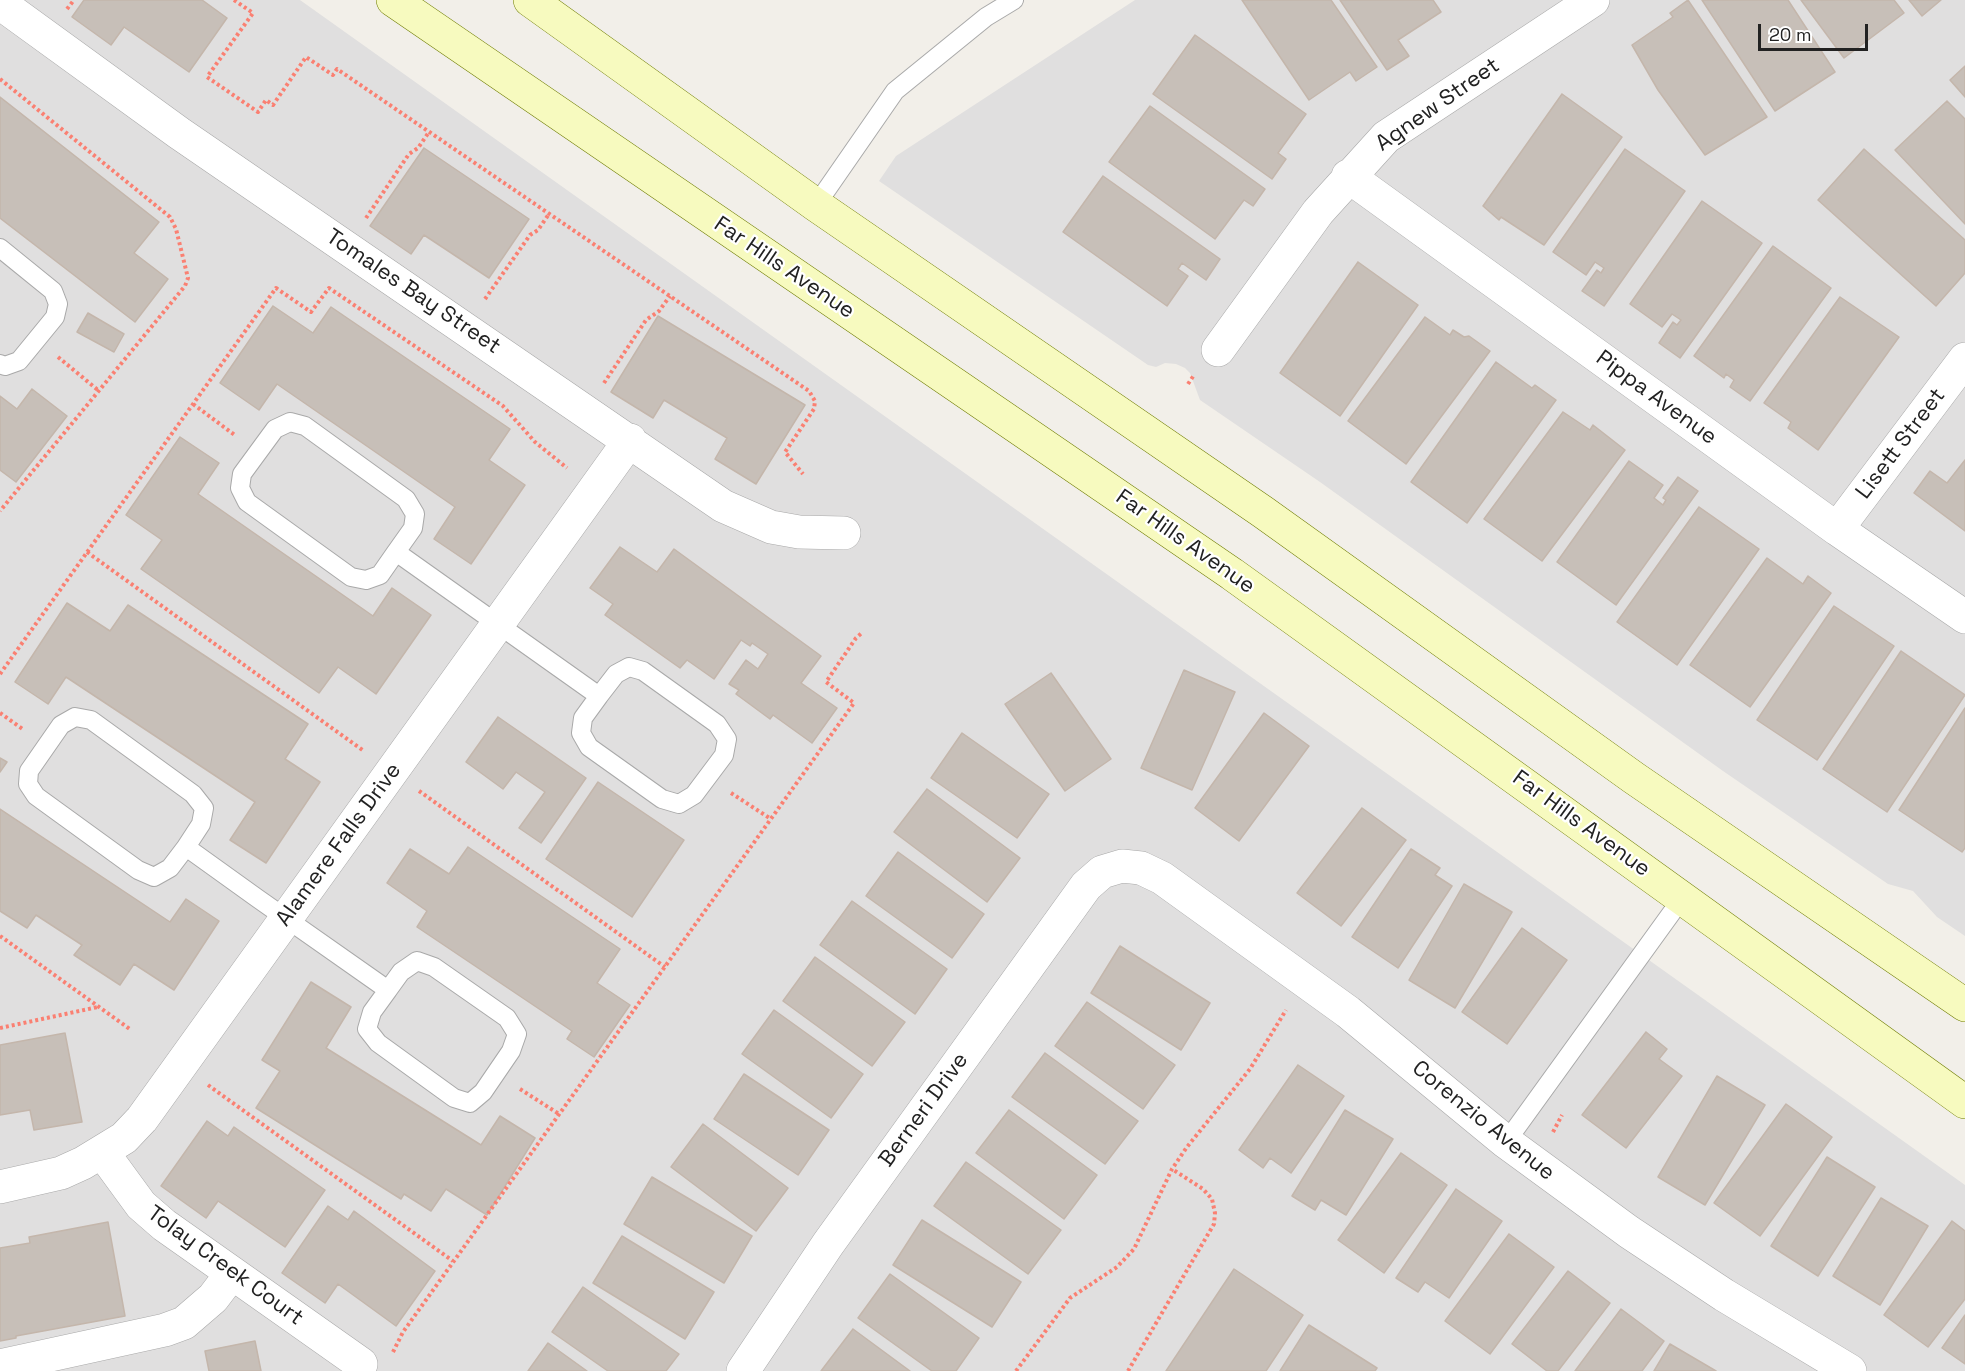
<!DOCTYPE html>
<html>
<head>
<meta charset="utf-8">
<style>
  body { margin:0 }
  #map { position:relative; width:1965px; height:1371px; overflow:hidden; background:#f2efe9; font-family:"Space Grotesk",sans-serif }
  canvas { display:block }
  .scale { position:absolute; left:1758px; top:24px; width:110px; height:27px; box-sizing:border-box; border:3px solid #222; border-top:0; padding-left:8px; font-size:18px; line-height:21px; white-space:nowrap; color:#222; -webkit-text-stroke:4px #fff; paint-order:stroke }
</style>
</head>
<body>
<div id="map">
<canvas width="1965" height="1371"></canvas>
<div class="scale">20 m</div>
</div>
<script>
const ctx = document.querySelector('canvas').getContext('2d');
ctx.lineJoin = 'round';
function fillPath(path, color) {
  ctx.fillStyle = color;
  ctx.fill(path, 'evenodd');
}
function poly(rows) {
  const path = new Path2D();
  for (const r of rows) {
    path.moveTo(r[0], r[1]);
    for (let i = 2; i < r.length; i += 2) path.lineTo(r[i], r[i + 1]);
  }
  return path;
}
function trace(path, color, width, dash) {
  ctx.strokeStyle = color;
  ctx.lineWidth = width;
  ctx.lineCap = dash ? 'butt' : 'round';
  ctx.setLineDash(dash || []);
  ctx.stroke(path);
}
function write(font, color, halo, rows, align = 'center') {
  ctx.font = font + ' "Space Grotesk",sans-serif';
  ctx.lineWidth = 4.5;
  ctx.setLineDash([]);
  ctx.textBaseline = 'middle';
  ctx.strokeStyle = halo;
  ctx.fillStyle = color;
  for (const [text, x, y, turn = 0] of rows) {
    ctx.save();
    ctx.translate(x, y);
    ctx.rotate((+turn || 0) * Math.PI / 180);
    ctx.textAlign = isNaN(turn) ? turn : align;
    if (halo) ctx.strokeText(text, 0, 0);
    ctx.fillText(text, 0, 0);
    ctx.restore();
  }
}
fillPath(poly([
  [0,0,300,0,1965,1185,1965,1371,0,1371],
  [1135,0,1965,0,1965,936,1937,917,1913,891,1888,884,1723,771,1320,482,1200,400,1190,373,1185,368,1176,364,1165,363,1156,367,1148,365,879,181,896,156]
]), '#e0dfdf');
const building = poly([
  [84,0,202,0,227,18,189,72,124,27,111,45,72,17,84,0],
  [1242,0,1331,0,1377,67,1356,81,1350,72,1309,100,1242,0],
  [1340,0,1433,0,1441,12,1398,40,1409,56,1387,70,1340,0],
  [1688,0,1767,117,1705,155,1658,90,1632,45,1673,17,1670,13,1688,0],
  [1702,0,1788,0,1835,72,1775,111,1702,0],
  [1801,0,1894,0,1904,13,1844,58,1801,0],
  [1909,0,1941,0,1922,16,1909,0],
  [1195,35,1306,114,1278,153,1286,159,1272,179,1153,94,1195,35],
  [1965,66,1965,97,1950,80,1965,66],
  [1562,94,1622,137,1544,245,1501,217,1499,220,1483,206,1562,94],
  [0,97,159,222,134,253,168,279,135,322,0,218,0,97],
  [1947,101,1965,119,1965,224,1895,150,1947,101],
  [1150,106,1265,189,1253,206,1244,200,1215,239,1109,162,1150,106],
  [424,148,529,219,489,278,424,235,411,254,370,226,424,148],
  [1625,149,1685,191,1604,306,1582,291,1597,270,1601,273,1604,268,1595,262,1586,275,1553,252,1625,149],
  [1864,149,1965,240,1965,273,1936,306,1818,200,1864,149],
  [1103,176,1220,259,1206,280,1182,263,1178,269,1188,276,1167,306,1063,232,1103,176],
  [1702,201,1762,243,1680,358,1659,343,1673,322,1677,325,1681,320,1672,314,1662,327,1630,304,1702,201],
  [1773,246,1831,288,1750,401,1730,387,1734,380,1726,374,1724,378,1694,356,1773,246],
  [1358,262,1418,305,1340,416,1280,373,1358,262],
  [1840,297,1899,337,1818,450,1788,428,1791,422,1764,403,1840,297],
  [273,306,313,333,331,307,510,429,489,460,525,485,471,564,434,539,455,507,277,384,259,410,220,383,273,306],
  [88,313,124,334,114,352,77,332,88,313],
  [658,316,805,405,756,484,715,459,727,438,664,400,653,418,611,392,658,316],
  [1425,317,1450,335,1453,330,1464,337,1469,336,1490,351,1406,464,1348,421,1425,317],
  [1496,362,1532,388,1535,385,1556,400,1467,523,1411,482,1496,362],
  [32,389,67,416,16,482,0,470,0,396,17,409,32,389],
  [1563,412,1590,430,1593,425,1625,450,1542,561,1484,519,1563,412],
  [180,437,219,463,198,494,373,616,392,588,431,615,376,694,338,667,319,693,141,569,162,540,126,515,180,437],
  [1965,460,1965,531,1914,493,1930,471,1947,483,1965,460],
  [1629,461,1663,485,1654,498,1663,505,1666,500,1663,498,1678,477,1698,491,1616,605,1557,562,1629,461],
  [1699,507,1759,549,1677,665,1617,622,1699,507],
  [620,547,657,572,674,549,821,656,801,683,837,708,812,743,773,715,770,719,736,694,739,690,729,684,746,660,758,669,768,654,752,643,750,646,741,640,714,679,687,660,680,668,605,615,613,604,590,588,620,547],
  [1767,558,1803,584,1808,576,1831,593,1750,707,1690,665,1767,558],
  [67,603,110,631,128,605,308,724,285,759,320,782,266,863,230,840,255,802,66,677,48,704,15,682,67,603],
  [1834,606,1894,646,1817,760,1757,720,1834,606],
  [1901,651,1965,695,1887,812,1823,769,1901,651],
  [1184,670,1235,692,1192,790,1141,768,1184,670],
  [1051,673,1111,759,1065,791,1005,704,1051,673],
  [1965,708,1965,848,1962,852,1899,810,1965,708],
  [1264,713,1309,746,1239,841,1195,808,1264,713],
  [498,717,586,778,541,843,519,828,545,792,516,772,503,789,466,762,498,717],
  [962,733,1049,794,1017,838,931,778,962,733],
  [0,758,7,762,0,772,0,758],
  [598,782,684,840,632,917,546,859,598,782],
  [927,789,1020,858,987,902,894,832,927,789],
  [1362,808,1406,840,1341,926,1297,893,1362,808],
  [0,809,170,922,186,899,219,921,174,990,134,964,120,985,74,955,82,945,36,915,27,928,0,911,0,809],
  [468,847,620,949,597,983,630,1005,594,1057,567,1039,572,1031,417,927,427,911,387,883,410,849,449,874,468,847],
  [1411,849,1440,868,1435,875,1452,886,1398,968,1352,937,1411,849],
  [898,852,984,914,952,958,866,896,898,852],
  [1464,884,1512,912,1455,1008,1409,980,1464,884],
  [852,901,947,969,915,1014,820,945,852,901],
  [1522,928,1567,960,1507,1044,1462,1012,1522,928],
  [1120,946,1210,1003,1181,1050,1091,993,1120,946],
  [815,957,905,1022,872,1066,783,1001,815,957],
  [311,982,351,1007,326,1048,481,1145,500,1116,535,1138,487,1215,446,1189,431,1211,404,1194,401,1199,256,1108,280,1071,262,1060,311,982],
  [1087,1002,1175,1065,1143,1109,1055,1046,1087,1002],
  [774,1010,863,1074,831,1118,742,1054,774,1010],
  [1646,1032,1667,1049,1659,1059,1682,1076,1626,1148,1582,1115,1646,1032],
  [65,1033,82,1122,34,1130,30,1110,0,1115,0,1045,65,1033],
  [1045,1053,1138,1121,1105,1164,1012,1097,1045,1053],
  [1298,1065,1344,1096,1291,1173,1270,1158,1263,1168,1239,1150,1298,1065],
  [744,1074,829,1130,798,1175,714,1119,744,1074],
  [1717,1076,1765,1105,1705,1205,1658,1177,1717,1076],
  [1786,1104,1832,1137,1760,1236,1714,1203,1786,1104],
  [1009,1110,1097,1175,1064,1219,976,1153,1009,1110],
  [1345,1110,1393,1139,1346,1215,1321,1200,1315,1210,1292,1196,1345,1110],
  [207,1121,228,1136,234,1127,325,1190,285,1247,218,1201,206,1218,161,1186,207,1121],
  [703,1124,788,1188,756,1231,671,1167,703,1124],
  [1401,1153,1447,1185,1384,1273,1338,1240,1401,1153],
  [1827,1157,1875,1187,1818,1276,1771,1246,1827,1157],
  [966,1162,1061,1230,1028,1274,934,1206,966,1162],
  [652,1177,752,1236,724,1283,624,1224,652,1177],
  [1456,1189,1502,1221,1449,1298,1425,1282,1418,1292,1396,1278,1456,1189],
  [1881,1198,1928,1226,1880,1305,1833,1276,1881,1198],
  [328,1206,348,1220,354,1211,435,1271,396,1326,338,1284,325,1303,282,1273,328,1206],
  [922,1220,1021,1282,992,1327,893,1265,922,1220],
  [1952,1221,1965,1231,1965,1299,1928,1347,1884,1315,1952,1221],
  [108,1222,125,1316,16,1336,16,1338,0,1341,0,1248,30,1243,29,1237,108,1222],
  [1509,1234,1554,1267,1490,1354,1445,1321,1509,1234],
  [622,1236,714,1292,685,1339,593,1283,622,1236],
  [1234,1269,1303,1315,1266,1371,1166,1371,1234,1269],
  [1568,1271,1610,1303,1558,1371,1547,1371,1512,1344,1568,1271],
  [890,1274,979,1338,956,1371,932,1371,858,1318,890,1274],
  [583,1287,679,1354,666,1371,608,1371,552,1332,583,1287],
  [1621,1309,1664,1341,1642,1371,1575,1371,1621,1309],
  [1965,1315,1965,1364,1942,1348,1965,1315],
  [1309,1325,1377,1368,1375,1371,1280,1371,1309,1325],
  [853,1329,910,1371,821,1371,853,1329],
  [255,1341,261,1371,209,1371,205,1351,255,1341],
  [548,1343,587,1371,528,1371,548,1343],
  [1670,1344,1716,1371,1654,1371,1670,1344]
]);
fillPath(building, '#c7bfb8');
trace(building, '#c4b6ab', 1.5);
const lane = poly([
  [816,205,895,91,986,17,1014,0],
  [0,248,53,291,58,304,55,317,19,361,5,366,0,364],
  [396,552,380,575,366,580,351,577,247,502,240,488,242,474,275,429,290,422,305,426,406,499,415,514,413,528,396,552,599,696,616,674,629,667,643,671,717,724,727,739,724,755,694,795,679,804,662,799,589,747,581,733,583,718,599,696],
  [186,847,170,868,154,877,138,870,36,796,28,784,29,771,61,725,75,717,91,720,193,794,204,808,201,824,186,847,257,898,388,990,401,972,417,961,434,967,507,1018,517,1034,511,1051,483,1092,470,1103,454,1098,378,1043,367,1029,372,1012,388,990],
  [1506,1142,1683,897]
]);
const street = poly([
  [0,3,179,133,723,506,771,527,799,532,844,533],
  [1348,176,1837,529,1965,617],
  [1218,350,1318,212,1386,137,1593,0],
  [1837,529,1965,359],
  [103,1153,141,1205,164,1225,361,1364],
  [0,1187,61,1173,83,1163,124,1138,142,1119,630,440],
  [0,1366,165,1330,184,1323,213,1298,232,1273],
  [743,1371,828,1244,1086,886,1102,872,1122,866,1141,868,1162,878,1348,1012,1506,1142,1629,1232,1724,1295,1850,1371]
]);
const secondary = poly([
  [393,0,1232,574,1965,1102],
  [530,0,816,205,1263,512,1634,778,1965,1005]
]);
trace(lane, '#a9a9a9', 20);
trace(street, '#a9a9a9', 34);
trace(secondary, '#707d05', 34);
trace(poly([
  [234,0,253,13,207,77,258,112,266,100,273,105,306,57,333,75,337,69,809,391,815,401,814,409,785,452,803,474],
  [67,9,74,0],
  [0,79,170,217,176,229,188,278,185,286,0,511],
  [366,218,409,154,418,148,429,132],
  [485,299,530,235,538,230,549,214],
  [58,357,99,391],
  [604,383,646,320,659,311,670,296],
  [1188,384,1194,375],
  [193,404,236,436],
  [87,552,364,751],
  [0,674,276,288,311,312,329,288,503,406,535,442,567,468],
  [0,713,24,730],
  [419,791,665,967],
  [731,793,771,819],
  [0,936,131,1030],
  [0,1028,98,1007],
  [208,1085,453,1261],
  [520,1089,559,1114],
  [1553,1132,1562,1115],
  [393,1352,403,1332,854,703,826,682,856,638,863,632],
  [1016,1371,1070,1298,1117,1267,1134,1249,1172,1169,1187,1147,1250,1069,1286,1010],
  [1128,1371,1214,1224,1215,1213,1212,1199,1203,1189,1172,1169]
]), '#fa8072', 4, [3, 3]);
trace(lane, '#fff', 18);
trace(street, '#fff', 33);
trace(secondary, '#f7fabf', 33);
write('22px', '#222', '#fff', [
  ["Agnew Street",1438,105,-35],
  ["Far Hills Avenue",784,268,34],
  ["Tomales Bay Street",413,292,34],
  ["Pippa Avenue",1656,398,36],
  ["Lisett Street",1901,444,-53],
  ["Far Hills Avenue",1185,542,35],
  ["Far Hills Avenue",1581,824,36],
  ["Alamere Falls Drive",339,845,-54],
  ["Berneri Drive",924,1110,-54],
  ["Corenzio Avenue",1483,1121,39],
  ["Tolay Creek Court",225,1266,36]
]);
</script>
</body>
</html>
